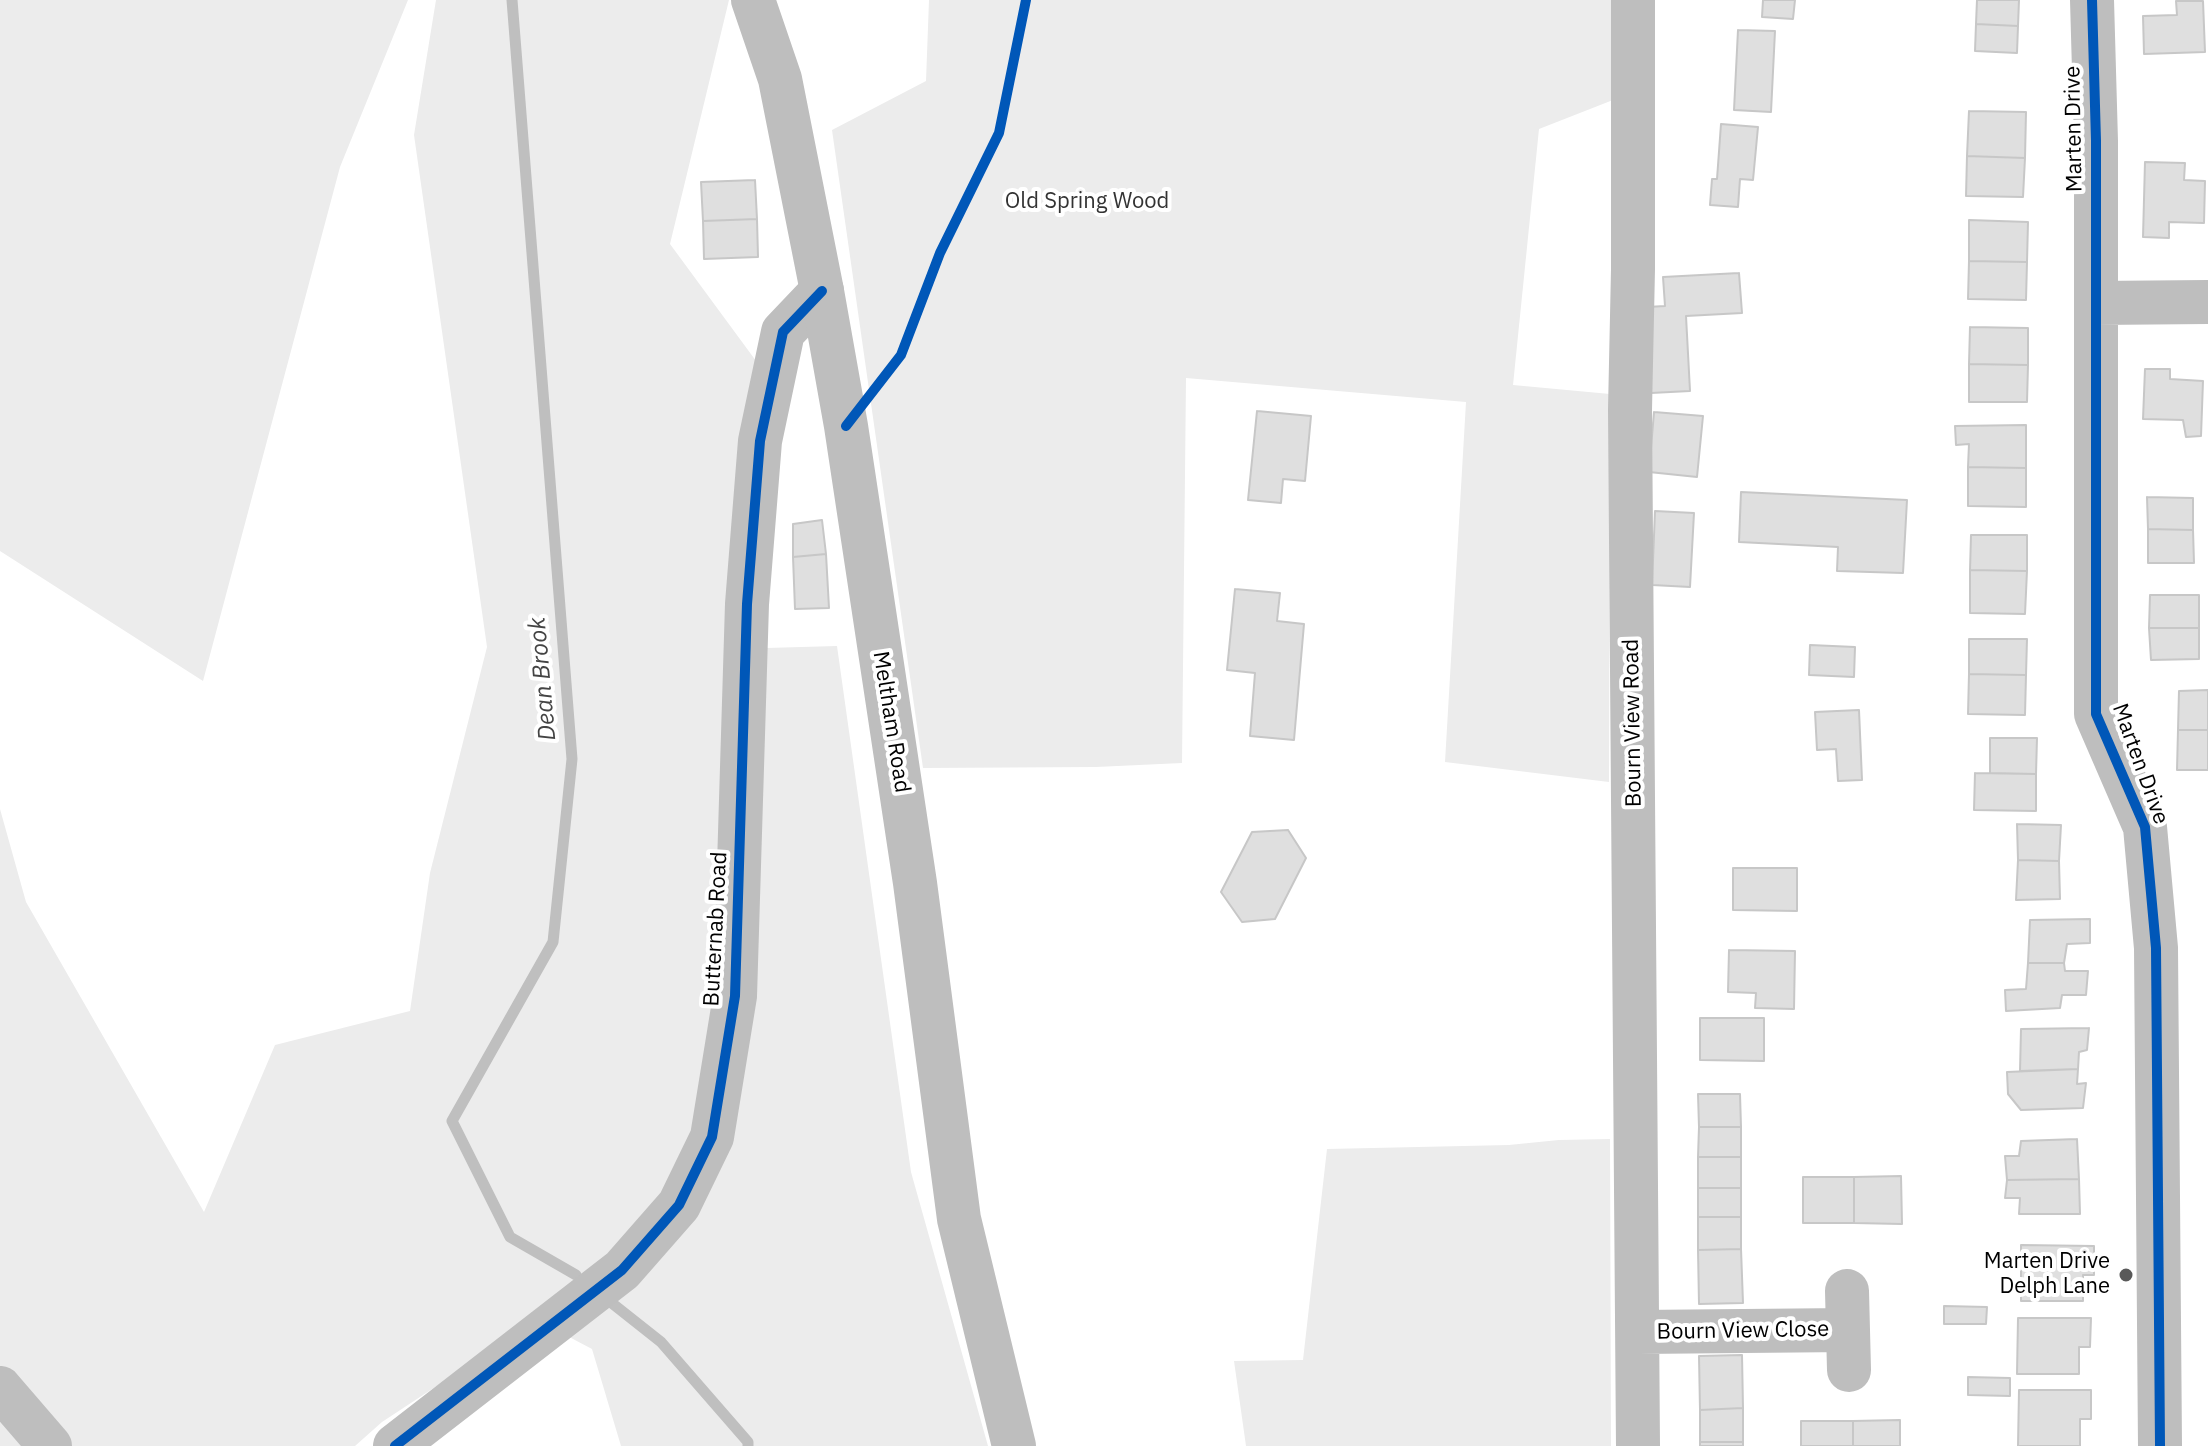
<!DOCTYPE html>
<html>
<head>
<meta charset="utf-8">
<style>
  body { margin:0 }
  canvas { display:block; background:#fff }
</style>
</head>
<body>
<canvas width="2208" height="1446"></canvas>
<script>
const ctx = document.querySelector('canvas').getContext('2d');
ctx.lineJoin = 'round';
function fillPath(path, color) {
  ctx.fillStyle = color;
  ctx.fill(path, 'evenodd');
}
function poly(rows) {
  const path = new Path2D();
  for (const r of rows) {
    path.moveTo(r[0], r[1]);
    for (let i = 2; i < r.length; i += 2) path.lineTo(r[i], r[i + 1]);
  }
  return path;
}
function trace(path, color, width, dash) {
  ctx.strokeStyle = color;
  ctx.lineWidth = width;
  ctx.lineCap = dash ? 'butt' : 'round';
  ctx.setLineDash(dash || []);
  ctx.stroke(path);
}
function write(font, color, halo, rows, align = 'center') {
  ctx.font = font + ' "IBM Plex Sans",sans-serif';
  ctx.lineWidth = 8;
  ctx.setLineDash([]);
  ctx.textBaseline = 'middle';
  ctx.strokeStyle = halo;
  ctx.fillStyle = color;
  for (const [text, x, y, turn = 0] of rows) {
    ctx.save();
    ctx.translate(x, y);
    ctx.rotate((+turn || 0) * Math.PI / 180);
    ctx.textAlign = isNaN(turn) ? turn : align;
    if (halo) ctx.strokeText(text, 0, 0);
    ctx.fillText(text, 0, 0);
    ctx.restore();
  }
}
fillPath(poly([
  [0,0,408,0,340,167,203,681,0,551],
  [436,0,729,0,670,244,759,365,731,649,837,646,911,1172,988,1446,621,1446,592,1349,537,1320,382,1422,355,1446,0,1446,0,809,26,902,204,1212,275,1045,410,1011,430,873,487,647,414,135],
  [929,0,1611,0,1613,100,1539,129,1513,385,1610,394,1609,782,1445,762,1466,402,1186,378,1182,763,1096,767,923,768,832,130,926,81],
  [1610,1139,1611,1446,1246,1446,1234,1361,1303,1360,1327,1149,1509,1145,1559,1140]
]), '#ececec');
trace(poly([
  [512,0,572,759,553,942,452,1121,510,1237,576,1275],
  [613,1304,661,1342,748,1442,748,1446]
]), '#bfbfbf', 11);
const building = poly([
  [1763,0,1795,0,1793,19,1762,17,1763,0],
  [1977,0,2019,0,2018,26,1976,24,1977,0],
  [2176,1,2203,1,2205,52,2144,54,2143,16,2177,15,2176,1],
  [1976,24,2018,26,2017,53,1975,51,1976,24],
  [1738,30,1775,31,1771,112,1734,110,1738,30],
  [1969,111,2026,112,2025,158,1967,156,1969,111],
  [1721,124,1758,127,1753,180,1740,179,1738,207,1710,205,1712,179,1717,179,1721,124],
  [1967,156,2025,158,2023,197,1966,196,1967,156],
  [2145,162,2185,163,2184,180,2205,181,2204,223,2169,222,2169,238,2143,237,2145,162],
  [755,180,757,219,703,221,701,182,755,180],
  [757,219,758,257,704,259,703,221,757,219],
  [1969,220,2028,222,2027,262,1969,261,1969,220],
  [1969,261,2027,262,2026,300,1968,299,1969,261],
  [1739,273,1742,313,1686,316,1690,391,1651,393,1647,307,1665,306,1663,277,1739,273],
  [1970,327,2028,328,2028,365,1969,364,1970,327],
  [1969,364,2028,365,2027,402,1969,402,1969,364],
  [2145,369,2170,369,2170,379,2203,381,2201,436,2186,437,2183,420,2143,419,2145,369],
  [1257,411,1311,416,1305,481,1283,479,1281,503,1248,500,1257,411],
  [1654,412,1703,416,1697,477,1649,472,1654,412],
  [2026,425,2026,468,1968,467,1969,444,1956,445,1955,426,2026,425],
  [1968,467,2026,468,2026,507,1968,506,1968,467],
  [1741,492,1907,500,1903,573,1837,571,1838,547,1739,542,1741,492],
  [2147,497,2193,498,2193,530,2148,529,2147,497],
  [1655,511,1694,513,1690,587,1652,585,1655,511],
  [822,520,826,554,793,557,793,524,822,520],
  [2148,529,2193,530,2194,563,2148,563,2148,529],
  [1971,535,2027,535,2027,571,1970,570,1971,535],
  [826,554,829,608,795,609,793,557,826,554],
  [1970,570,2027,571,2025,614,1970,613,1970,570],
  [1235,589,1280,593,1277,621,1304,624,1294,740,1250,736,1255,673,1227,670,1235,589],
  [2150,595,2199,595,2199,628,2149,628,2150,595],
  [2149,628,2199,628,2199,659,2151,660,2149,628],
  [1969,639,2027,639,2026,675,1969,674,1969,639],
  [1810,645,1855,647,1854,677,1809,675,1810,645],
  [1969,674,2026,675,2025,715,1968,714,1969,674],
  [2208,690,2208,730,2178,730,2179,691,2208,690],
  [1859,710,1862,780,1838,781,1836,749,1817,750,1815,712,1859,710],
  [2178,730,2208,730,2208,770,2177,770,2178,730],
  [1990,738,2037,738,2036,774,1990,773,1990,738],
  [1975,773,2036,774,2036,811,1974,810,1975,773],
  [2017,824,2061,825,2059,861,2018,860,2017,824],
  [1288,830,1306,858,1275,919,1242,922,1221,892,1252,832,1288,830],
  [2018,860,2059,861,2060,899,2016,900,2018,860],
  [1733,868,1797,868,1797,911,1733,910,1733,868],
  [2090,919,2090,943,2067,944,2064,963,2028,963,2030,920,2090,919],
  [1729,950,1795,951,1794,1009,1755,1008,1756,993,1728,992,1729,950],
  [2028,963,2064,963,2065,971,2088,971,2086,995,2062,995,2060,1008,2006,1011,2005,990,2026,989,2028,963],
  [1700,1018,1764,1018,1764,1061,1700,1060,1700,1018],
  [2089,1028,2087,1050,2079,1052,2078,1069,2020,1071,2021,1029,2089,1028],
  [2078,1069,2077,1084,2086,1083,2083,1108,2021,1110,2008,1094,2007,1072,2078,1069],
  [1698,1094,1740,1094,1741,1127,1699,1127,1698,1094],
  [1699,1127,1741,1127,1741,1157,1698,1157,1699,1127],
  [2077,1139,2079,1179,2007,1180,2005,1156,2019,1156,2021,1141,2077,1139],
  [1698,1157,1741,1157,1741,1188,1698,1188,1698,1157],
  [1901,1176,1902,1224,1854,1223,1854,1177,1901,1176],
  [1803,1177,1854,1177,1854,1223,1803,1223,1803,1177],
  [2079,1179,2080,1214,2019,1214,2020,1198,2005,1198,2007,1180,2079,1179],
  [1698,1188,1741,1188,1741,1217,1698,1217,1698,1188],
  [1698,1217,1741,1217,1741,1249,1698,1250,1698,1217],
  [2021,1245,2094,1246,2094,1275,2083,1275,2083,1301,2021,1301,2021,1245],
  [1741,1249,1743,1303,1699,1304,1698,1250,1741,1249],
  [1944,1306,1987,1307,1986,1324,1944,1324,1944,1306],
  [2018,1318,2091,1318,2090,1347,2079,1347,2079,1374,2017,1374,2018,1318],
  [1742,1355,1743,1408,1700,1410,1699,1356,1742,1355],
  [1968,1377,2010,1378,2010,1396,1968,1395,1968,1377],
  [2019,1390,2091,1390,2091,1419,2080,1419,2080,1446,2018,1446,2019,1390],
  [1743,1408,1743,1442,1700,1442,1700,1410,1743,1408],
  [1900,1420,1900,1446,1853,1446,1853,1421,1900,1420],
  [1801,1421,1853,1421,1853,1446,1801,1446,1801,1421],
  [1700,1442,1743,1442,1743,1446,1700,1446,1700,1442]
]);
fillPath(building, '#dfdfdf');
trace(building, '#c7c7c7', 2);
trace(poly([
  [1633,0,1633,269,1630,410,1638,1446],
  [2092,0,2096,141,2096,714,2145,827,2156,948,2160,1446],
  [2096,303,2208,302],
  [1847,1291,1849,1370],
  [1638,1332,1848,1330],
  [0,1388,50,1446],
  [395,1446,622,1270,679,1205,712,1137,735,996,747,604,760,441,783,332,822,291]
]), '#bebebe', 44);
trace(poly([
  [753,0,780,79,822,291,846,426,915,883,959,1219,1014,1446]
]), '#bebebe', 44);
trace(poly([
  [2092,0,2096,141,2096,714,2145,827,2156,948,2160,1446],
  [846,426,901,355,940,253,999,133,1026,0],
  [395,1446,622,1270,679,1205,712,1137,735,996,747,604,760,441,783,332,822,291]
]), '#0057b8', 10);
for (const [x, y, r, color] of [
  [2126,1275,8,"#595959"]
]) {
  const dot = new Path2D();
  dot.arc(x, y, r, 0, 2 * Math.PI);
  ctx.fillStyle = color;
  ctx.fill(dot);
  trace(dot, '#fff', 3);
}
write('22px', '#000', '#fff', [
  ["Marten Drive",2074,129,-91],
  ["Meltham Road",891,722,81],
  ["Bourn View Road",1633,723,-91],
  ["Marten Drive",2140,764,70],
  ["Butternab Road",716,929,-87],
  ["Bourn View Close",1743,1331,-1]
]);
write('22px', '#333', '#fff', [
  ["Old Spring Wood",1087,202]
]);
write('22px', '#000', '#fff', [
  ["Marten Drive",2110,1262],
  ["Delph Lane",2110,1287]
], 'right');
write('italic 24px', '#444', '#fff', [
  ["Dean Brook",543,679,-95]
]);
</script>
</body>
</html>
